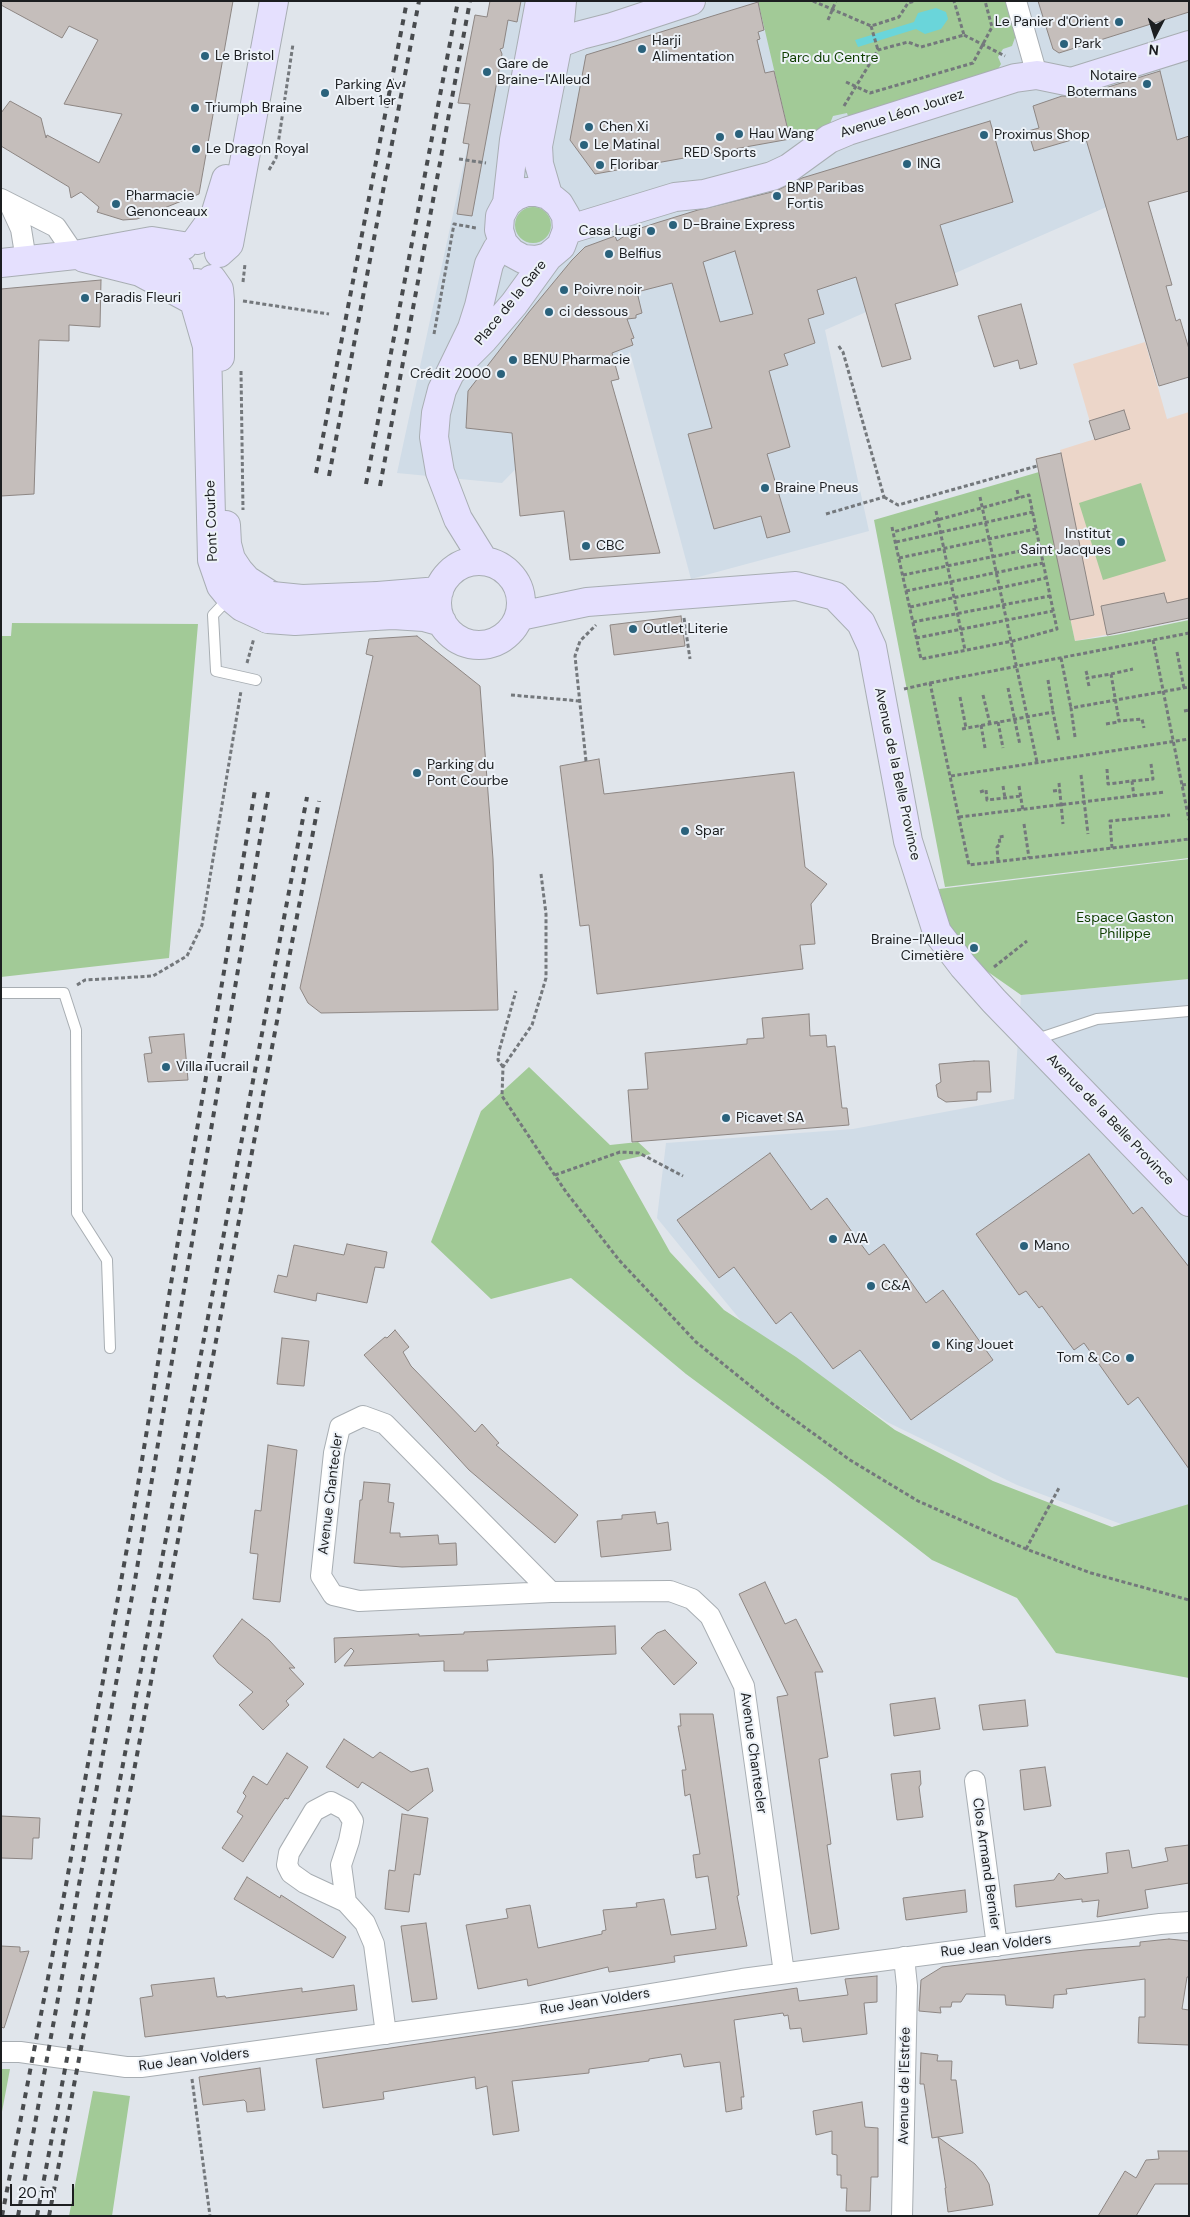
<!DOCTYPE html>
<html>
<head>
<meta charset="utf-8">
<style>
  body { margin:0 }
  #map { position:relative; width:1190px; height:2217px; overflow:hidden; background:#e0e5eb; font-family:"DM Sans",sans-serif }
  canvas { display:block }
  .frame { position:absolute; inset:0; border:2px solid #1c1e20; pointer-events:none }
  .north { position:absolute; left:1130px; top:10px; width:50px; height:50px; -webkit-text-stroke:4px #edf2f8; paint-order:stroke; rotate:185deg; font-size:14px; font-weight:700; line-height:20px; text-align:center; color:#1c1e20 }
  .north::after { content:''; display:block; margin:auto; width:18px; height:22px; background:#1c1e20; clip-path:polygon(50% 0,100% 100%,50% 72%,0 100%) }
  .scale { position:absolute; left:10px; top:2184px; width:64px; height:22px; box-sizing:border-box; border:2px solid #1c1e20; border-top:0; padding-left:6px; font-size:15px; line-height:18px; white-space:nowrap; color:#1c1e20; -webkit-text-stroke:4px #edf2f8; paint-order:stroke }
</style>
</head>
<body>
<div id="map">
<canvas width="1190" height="2217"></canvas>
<div class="frame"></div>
<div class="north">N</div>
<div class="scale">20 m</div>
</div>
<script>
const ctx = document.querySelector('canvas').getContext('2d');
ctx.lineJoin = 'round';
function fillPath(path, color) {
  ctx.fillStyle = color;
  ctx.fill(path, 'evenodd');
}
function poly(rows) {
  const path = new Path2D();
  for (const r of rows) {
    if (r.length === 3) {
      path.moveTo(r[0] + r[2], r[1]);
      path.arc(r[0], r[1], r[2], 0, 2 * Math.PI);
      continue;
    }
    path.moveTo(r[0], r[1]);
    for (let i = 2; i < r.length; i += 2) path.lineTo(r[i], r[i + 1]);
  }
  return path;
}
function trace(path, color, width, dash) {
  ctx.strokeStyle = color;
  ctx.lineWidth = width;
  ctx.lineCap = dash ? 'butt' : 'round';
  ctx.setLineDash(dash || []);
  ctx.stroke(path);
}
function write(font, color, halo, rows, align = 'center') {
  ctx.font = font + ' "DM Sans",sans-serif';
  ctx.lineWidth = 4;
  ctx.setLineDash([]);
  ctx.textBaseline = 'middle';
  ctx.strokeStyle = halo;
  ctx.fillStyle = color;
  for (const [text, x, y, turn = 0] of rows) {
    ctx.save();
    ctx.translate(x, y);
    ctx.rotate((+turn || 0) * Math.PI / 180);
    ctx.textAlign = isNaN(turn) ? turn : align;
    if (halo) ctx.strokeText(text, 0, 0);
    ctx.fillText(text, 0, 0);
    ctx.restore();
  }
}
fillPath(poly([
  [499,1,672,1,670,16,711,1,1189,1,1189,171,825,330,869,531,691,579,630,352,502,483,397,473],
  [1189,979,1189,1539,1121,1524,1017,1485,887,1422,742,1322,657,1218,666,1143,853,1129,1014,1099,1021,995]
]), '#d0dce7');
fillPath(poly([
  [1145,342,1167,419,1189,412,1189,618,1075,641,1036,458,1061,453,1060,450,1095,439,1073,364]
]), '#ecd6c9');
fillPath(poly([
  [758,1,1006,1,1016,35,1012,46,1003,49,998,57,1001,64,995,74,849,119,847,113,833,116,829,126,790,138],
  [533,225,18],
  [1039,472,1075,641,1116,635,1189,620,1189,858,945,887,874,520],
  [1141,483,1166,561,1103,580,1079,503],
  [12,623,198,624,169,958,1,977,1,636,11,636],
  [1189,859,1189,979,1021,995,961,953,945,919,939,889],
  [529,1067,610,1145,638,1142,651,1154,619,1161,670,1252,724,1310,796,1357,895,1430,993,1481,1112,1527,1189,1504,1189,1678,1056,1653,1017,1598,932,1560,825,1477,686,1374,571,1278,491,1299,431,1242,481,1111],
  [1,2069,10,2069,1,2117],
  [93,2091,130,2096,112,2216,69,2216]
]), '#a2ca97');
fillPath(poly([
  [936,8,946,12,948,19,941,29,925,34,916,29,858,47,855,40,914,22,918,13]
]), '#6ad5da');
const building = poly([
  [1,1,233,1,199,194,137,219,123,220,97,212,99,207,81,192,71,198,69,187,1,146,1,113,10,101,41,118,46,138,47,135,99,163,122,114,64,104,98,40,69,26,62,38,1,5,1,1],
  [490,1,521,1,517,22,508,20,503,48,500,49,502,54,472,216,457,214,469,144,463,143,470,104,458,103,475,15,487,17,490,1],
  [1038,1,1189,1,1189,12,1059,53,1053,49,1038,1],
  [758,2,764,30,758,32,760,39,757,40,765,73,774,71,790,139,595,174,570,140,586,55,758,2],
  [1160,71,1177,140,1189,136,1189,191,1148,202,1172,285,1166,286,1176,321,1180,319,1189,349,1189,377,1159,386,1085,136,1034,151,1028,131,1039,128,1033,106,1062,96,1076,97,1160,71],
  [990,121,1013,202,940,225,958,285,895,304,911,359,882,367,856,277,817,290,824,314,808,319,815,343,784,354,788,365,769,371,790,447,767,454,790,532,767,538,761,516,714,529,688,434,712,428,672,283,637,292,642,313,636,315,636,318,627,319,634,338,631,339,633,345,612,353,619,379,611,381,660,553,570,560,564,511,520,516,512,433,466,428,468,391,529,312,572,260,585,247,615,236,617,241,632,231,656,223,698,210,776,191,802,178,990,121],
  [735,251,753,314,720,322,703,262,735,251],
  [101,280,100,327,69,325,69,341,39,340,34,494,1,496,1,289,101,280],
  [1021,304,1037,364,1020,369,1018,360,994,367,978,316,1021,304],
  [1124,410,1130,429,1095,440,1089,421,1124,410],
  [1061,453,1094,615,1070,620,1036,459,1061,453],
  [1164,593,1167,603,1189,598,1189,618,1107,635,1101,606,1164,593],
  [681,616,685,646,614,655,610,625,681,616],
  [417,636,480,686,493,859,498,1010,321,1013,308,1003,300,988,373,656,366,654,369,639,417,636],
  [599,759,604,794,794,772,805,867,827,884,811,904,815,944,800,945,803,969,597,994,589,925,580,926,560,766,599,759],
  [809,1014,810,1036,826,1035,827,1047,835,1046,842,1108,847,1108,849,1125,632,1142,628,1090,648,1089,645,1053,747,1044,747,1039,764,1038,762,1018,809,1014],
  [184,1034,188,1080,148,1082,144,1054,152,1053,149,1037,184,1034],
  [974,1061,989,1061,991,1092,977,1092,977,1100,946,1102,938,1097,936,1085,941,1082,939,1064,974,1061],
  [770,1153,811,1210,827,1198,869,1255,884,1244,926,1303,943,1290,993,1360,911,1420,860,1350,833,1369,791,1312,776,1324,734,1267,719,1278,677,1220,770,1153],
  [1089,1154,1133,1214,1142,1207,1189,1267,1189,1469,1138,1397,1128,1405,1084,1343,1074,1350,1042,1306,1039,1308,1026,1291,1019,1295,976,1234,1089,1154],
  [347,1244,387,1252,384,1268,375,1267,367,1303,317,1293,316,1301,274,1292,278,1275,287,1277,294,1245,344,1255,347,1244],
  [395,1330,409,1347,403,1352,411,1366,475,1432,482,1424,499,1443,496,1445,578,1515,555,1543,469,1470,364,1355,385,1337,387,1338,395,1330],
  [282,1338,309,1341,304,1386,277,1384,282,1338],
  [268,1445,297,1450,280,1602,253,1599,258,1554,250,1553,255,1510,261,1511,268,1445],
  [364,1482,390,1484,388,1502,394,1503,390,1533,400,1533,400,1537,438,1535,439,1544,456,1543,457,1565,402,1567,354,1563,360,1500,362,1500,364,1482],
  [655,1512,657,1524,668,1522,671,1550,601,1557,597,1521,622,1519,622,1515,655,1512],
  [765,1582,785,1624,796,1619,823,1672,815,1672,828,1757,819,1759,831,1844,827,1845,839,1929,811,1934,777,1697,788,1695,739,1594,765,1582],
  [242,1619,269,1640,295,1668,289,1668,304,1684,286,1701,289,1705,263,1730,239,1705,253,1692,218,1663,213,1656,242,1619],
  [615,1626,616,1654,487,1660,488,1671,444,1671,444,1661,344,1666,354,1651,351,1648,335,1663,334,1638,401,1635,419,1634,419,1636,464,1634,464,1632,615,1626],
  [665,1630,697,1663,674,1685,641,1648,657,1633,665,1630],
  [935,1698,940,1729,894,1736,890,1704,935,1698],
  [1025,1700,1028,1726,983,1730,979,1705,1025,1700],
  [680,1714,713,1714,739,1895,737,1896,747,1946,674,1956,675,1962,656,1965,609,1972,608,1967,528,1986,527,1979,478,1989,466,1925,508,1918,506,1909,530,1905,538,1948,602,1934,602,1931,606,1930,603,1910,637,1907,636,1903,664,1899,671,1935,716,1929,708,1876,696,1878,693,1855,700,1854,690,1794,685,1796,682,1770,686,1770,678,1726,681,1726,680,1714],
  [344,1739,373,1758,380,1752,411,1772,428,1768,433,1791,408,1811,362,1782,358,1788,326,1767,344,1739],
  [287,1753,308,1767,288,1799,285,1798,274,1814,243,1862,222,1848,243,1816,237,1812,246,1796,243,1793,253,1776,267,1785,287,1753],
  [1045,1767,1051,1806,1024,1810,1020,1770,1045,1767],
  [920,1771,921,1784,919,1787,923,1817,897,1820,891,1774,920,1771],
  [402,1814,428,1818,420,1875,414,1874,409,1912,385,1909,389,1870,395,1871,402,1814],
  [1,1816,40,1818,39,1838,33,1838,32,1859,1,1858,1,1816],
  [1189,1845,1189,1883,1145,1890,1148,1908,1097,1917,1099,1900,1082,1902,1082,1899,1016,1907,1014,1885,1054,1880,1059,1873,1065,1879,1108,1873,1106,1853,1129,1850,1132,1868,1168,1861,1165,1848,1189,1845],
  [247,1877,280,1898,281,1895,346,1937,333,1958,234,1899,247,1877],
  [965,1890,967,1912,906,1920,903,1898,965,1890],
  [426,1923,437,1999,412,2002,401,1926,426,1923],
  [1169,1939,1189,1941,1189,1977,1187,1977,1182,2009,1189,2010,1189,2045,1138,2043,1139,2017,1145,2017,1145,1979,1066,1989,1067,1994,1054,1995,1053,2008,1006,2005,1005,1995,966,1994,961,2002,952,2002,951,2007,940,2007,941,2013,919,2011,921,1980,942,1967,1084,1950,1140,1946,1140,1942,1169,1939],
  [1,1946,20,1947,20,1952,29,1951,4,2028,1,2027,1,1946],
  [877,1976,877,2002,864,2003,867,2034,803,2042,801,2028,790,2029,788,2015,784,2016,783,2013,734,2020,744,2097,741,2097,742,2109,726,2112,720,2062,684,2067,681,2054,649,2059,649,2061,589,2069,589,2073,512,2081,519,2131,493,2135,487,2086,476,2089,475,2077,383,2092,384,2099,323,2108,316,2059,797,1988,799,2001,848,1995,845,1979,877,1976],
  [214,1978,217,1997,225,1996,226,1998,302,1988,302,1992,354,1985,357,2010,145,2037,140,1998,153,1996,151,1985,214,1978],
  [921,2053,938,2055,937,2061,952,2061,951,2080,956,2080,963,2133,938,2137,975,2164,982,2172,989,2184,993,2205,948,2212,945,2188,946,2188,938,2137,932,2138,924,2084,920,2084,921,2053],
  [260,2068,265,2110,247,2112,246,2102,244,2100,203,2105,199,2077,260,2068],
  [862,2102,865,2127,878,2128,878,2177,871,2177,870,2211,846,2211,847,2188,841,2188,841,2175,837,2175,837,2155,832,2154,832,2131,816,2135,813,2111,862,2102],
  [1158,2151,1189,2151,1189,2184,1155,2184,1136,2216,1098,2216,1125,2171,1136,2178,1146,2160,1159,2159,1158,2151]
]);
fillPath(building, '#c5bebb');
trace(building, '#8d8683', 1);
const lane = poly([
  [229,598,213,615,216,671,256,680],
  [1,993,64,993,76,1030,77,1213,107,1260,110,1348],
  [1034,1040,1097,1019,1189,1011]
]);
const street = poly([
  [1016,1,1037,75],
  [1,199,56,227,75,255],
  [10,205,21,229,26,260],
  [551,1592,385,1424,363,1416,340,1427,334,1453,321,1576,333,1595,359,1601,551,1592,670,1591,692,1599,710,1616,744,1686,784,1973],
  [975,1781,997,1946],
  [346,1902,341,1865,349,1841,353,1821,346,1810,331,1802,314,1811,289,1853,287,1865,291,1873,305,1883,346,1902,365,1923,374,1944,386,2034],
  [1,2052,20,2052,126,2067,141,2067,522,2015,742,1979,1160,1924,1189,1922],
  [902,2216,907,1986,904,1957]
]);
const secondary = poly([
  [543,49,581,35,612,27,691,1],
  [548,195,539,164,538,146,558,43,562,1],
  [507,203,514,140,540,1],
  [567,230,675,197,704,194,772,176,789,168,829,139,848,131,1015,78,1037,75,1071,82,1189,45],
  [197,240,215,215,226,179],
  [219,253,229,244,274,1],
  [84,258,140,272,194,301],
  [136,260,179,269],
  [1,263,75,255,152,241,183,246],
  [212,279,219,289,220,300,220,357],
  [196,283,194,301,207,346,212,560,221,586,230,597,242,607,268,619],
  [453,370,483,340,514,304,548,257,561,246,567,230,566,216,559,204,548,195,537,192,526,192,516,196,507,203,500,216,499,230,503,243,512,253,523,259,536,260,548,257],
  [226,525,227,544,231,559,239,571,247,580,272,596],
  [479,603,42],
  [484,561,458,519,440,472,434,437,436,413,442,390,472,328,479,306,489,264,497,249,503,243],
  [378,596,439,591],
  [375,616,393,615,424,617,442,622],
  [520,616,587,602,796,586,835,596,861,623,872,647,908,841,937,932,963,966,994,1001,1189,1202]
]);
trace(lane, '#a8aeb3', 12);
trace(street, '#a8aeb3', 22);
trace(secondary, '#a8aeb3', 30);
trace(poly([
  [813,1,871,26,899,17,908,3,915,1],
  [828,20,836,1],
  [871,26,878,50],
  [964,35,1005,56],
  [846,82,870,93,973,63,992,27,985,1],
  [844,106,878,50,908,42,921,47,964,35,954,1],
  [459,159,486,163],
  [269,170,276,158,293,44],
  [243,282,245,264],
  [243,301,329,314],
  [434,334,454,224,476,228],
  [241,371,243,510],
  [1017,490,1019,498],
  [884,497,898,505,1037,466],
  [980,497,1037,762],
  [936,511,965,650],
  [826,514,884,497,843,352,838,345],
  [892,527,893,532,921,659,1013,641,1057,629,1029,495,893,532],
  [896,542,1033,512],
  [899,558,1036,529],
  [903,575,1040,547],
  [906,591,1043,563],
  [910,607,1046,578],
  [684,618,690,659],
  [913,622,1050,596],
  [916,638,1053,611],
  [1153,640,1189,820],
  [1177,652,1184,688],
  [1061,658,1071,708],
  [247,663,254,638],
  [1086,671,1088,678],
  [1111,674,1133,669],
  [1048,680,1053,712],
  [930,683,1189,633],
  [1089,686,1087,678,1111,674,1119,721,1142,719,1144,728],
  [1008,688,1020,745],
  [904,689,930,683,969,865,1189,839],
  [511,695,580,701],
  [983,695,990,724],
  [960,697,966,728],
  [1184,711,1189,710],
  [998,722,1003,748],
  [1106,724,1118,722],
  [981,725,985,748],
  [962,729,1053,712,1059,741],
  [1075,737,1071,708,1189,687],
  [586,761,575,656,580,641,596,625],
  [1107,769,1108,784,1132,781,1134,797],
  [1081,775,1088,834],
  [951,776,1189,739],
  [1132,781,1153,779,1151,764],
  [1059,783,1063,824],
  [1182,785,1189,784],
  [1003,786,1005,798],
  [1019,786,1023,811],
  [1053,791,1060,790],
  [980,792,986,790,987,800,1021,796],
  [959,817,1165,792],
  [1024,824,1029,858],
  [1112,848,1110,821,1170,815],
  [998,861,997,847,1000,844,999,837,1006,836],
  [541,874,546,914,546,978,532,1025,503,1067,502,1096,566,1192,619,1260,696,1342,774,1405,850,1460,918,1501,1026,1549,1091,1573,1189,1600],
  [994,967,1027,941],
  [77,985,85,980,153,976,187,956,202,925,241,691],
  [503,1067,498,1060,499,1051,516,991],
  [555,1175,620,1152,639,1153,683,1176],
  [1026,1549,1059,1488],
  [192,2079,210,2216]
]), '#74787c', 3, [4, 2.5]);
trace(lane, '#fff', 10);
trace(street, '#fff', 20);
trace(secondary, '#e5e0fe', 28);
trace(poly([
  [316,473,407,1],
  [329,476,419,1],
  [366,484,458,1],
  [380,486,470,1],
  [2,2216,66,1885,133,1515,179,1235,255,790],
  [18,2216,135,1580,268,792],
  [37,2216,307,797],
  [49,2216,319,801]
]), '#484b4e', 4, [6, 6]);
const secondaryBridge = poly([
  [272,596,302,599,378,596],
  [268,619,295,621,375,616]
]);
trace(secondaryBridge, '#a8aeb3', 30, []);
trace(secondaryBridge, '#e5e0fe', 28);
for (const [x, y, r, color] of [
  [1119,22,5,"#2a627c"],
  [1064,44,5,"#2a627c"],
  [642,49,5,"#2a627c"],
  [205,56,5,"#2a627c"],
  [487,72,5,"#2a627c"],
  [1147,84,5,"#2a627c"],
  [325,93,5,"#2a627c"],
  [195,108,5,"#2a627c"],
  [589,127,5,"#2a627c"],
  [739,134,5,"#2a627c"],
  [984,135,5,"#2a627c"],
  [720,137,5,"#2a627c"],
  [584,145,5,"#2a627c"],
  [196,149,5,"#2a627c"],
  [907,164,5,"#2a627c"],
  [600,165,5,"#2a627c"],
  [777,196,5,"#2a627c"],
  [116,204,5,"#2a627c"],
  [673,225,5,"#2a627c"],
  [651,231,5,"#2a627c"],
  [609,254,5,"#2a627c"],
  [564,290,5,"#2a627c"],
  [85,298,5,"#2a627c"],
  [549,312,5,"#2a627c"],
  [513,360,5,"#2a627c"],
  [501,374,5,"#2a627c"],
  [765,488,5,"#2a627c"],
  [1121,542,5,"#2a627c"],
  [586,546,5,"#2a627c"],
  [633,629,5,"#2a627c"],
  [417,773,5,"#2a627c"],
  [685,831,5,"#2a627c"],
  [974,948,5,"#2a627c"],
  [166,1067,5,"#2a627c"],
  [726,1118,5,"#2a627c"],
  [833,1239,5,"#2a627c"],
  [1024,1246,5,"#2a627c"],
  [871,1286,5,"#2a627c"],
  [936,1345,5,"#2a627c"],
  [1130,1358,5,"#2a627c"]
]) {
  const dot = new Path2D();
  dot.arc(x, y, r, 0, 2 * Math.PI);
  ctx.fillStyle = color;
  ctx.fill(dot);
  trace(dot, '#edf2f8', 2);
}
write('14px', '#1c1e20', '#edf2f8', [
  ["Le Panier d'Orient",1109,22,"right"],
  ["Harji",652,41],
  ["Alimentation",652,57],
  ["Park",1074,44],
  ["Le Bristol",215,56],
  ["Gare de",497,64],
  ["Braine-l'Alleud",497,80],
  ["Notaire",1137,76,"right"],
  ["Botermans",1137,92,"right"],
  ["Parking Av",335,85],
  ["Albert 1er",335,101],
  ["Triumph Braine",205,108],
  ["Chen Xi",599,127],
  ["Hau Wang",749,134],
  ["Proximus Shop",994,135],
  ["Le Matinal",594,145],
  ["Le Dragon Royal",206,149],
  ["RED Sports",720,153,"center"],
  ["ING",917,164],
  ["Floribar",610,165],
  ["BNP Paribas",787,188],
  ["Fortis",787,204],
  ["Pharmacie",126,196],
  ["Genonceaux",126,212],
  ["D-Braine Express",683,225],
  ["Casa Lugi",641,231,"right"],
  ["Belfius",619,254],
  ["Poivre noir",574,290],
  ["Paradis Fleuri",95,298],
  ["ci dessous",559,312],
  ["BENU Pharmacie",523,360],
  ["Crédit 2000",491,374,"right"],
  ["Braine Pneus",775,488],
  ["Institut",1111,534,"right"],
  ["Saint Jacques",1111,550,"right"],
  ["CBC",596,546],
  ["Outlet Literie",643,629],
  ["Parking du",427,765],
  ["Pont Courbe",427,781],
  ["Spar",695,831],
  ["Braine-l'Alleud",964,940,"right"],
  ["Cimetière",964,956,"right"],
  ["Villa Tucrail",176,1067],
  ["Picavet SA",736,1118],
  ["AVA",843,1239],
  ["Mano",1034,1246],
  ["C&A",881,1286],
  ["King Jouet",946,1345],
  ["Tom & Co",1120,1358,"right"]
], 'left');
write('14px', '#0f3e00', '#edf2f8', [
  ["Parc du Centre",830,58],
  ["Espace Gaston",1125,918],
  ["Philippe",1125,934]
]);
write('14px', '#1c1e20', '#edf2f8', [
  ["Avenue Léon Jourez",902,114,-18],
  ["Place de la Gare",511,303,-51],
  ["Pont Courbe",212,521,-92],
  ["Avenue de la Belle Province",897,774,78],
  ["Avenue de la Belle Province",1110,1120,46],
  ["Avenue Chantecler",331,1494,-83],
  ["Avenue Chantecler",753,1753,82],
  ["Clos Armand Bernier",986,1864,82],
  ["Rue Jean Volders",996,1946,-7],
  ["Rue Jean Volders",595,2002,-9],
  ["Rue Jean Volders",194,2060,-7],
  ["Avenue de l'Estrée",905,2086,-89]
]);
</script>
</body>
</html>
